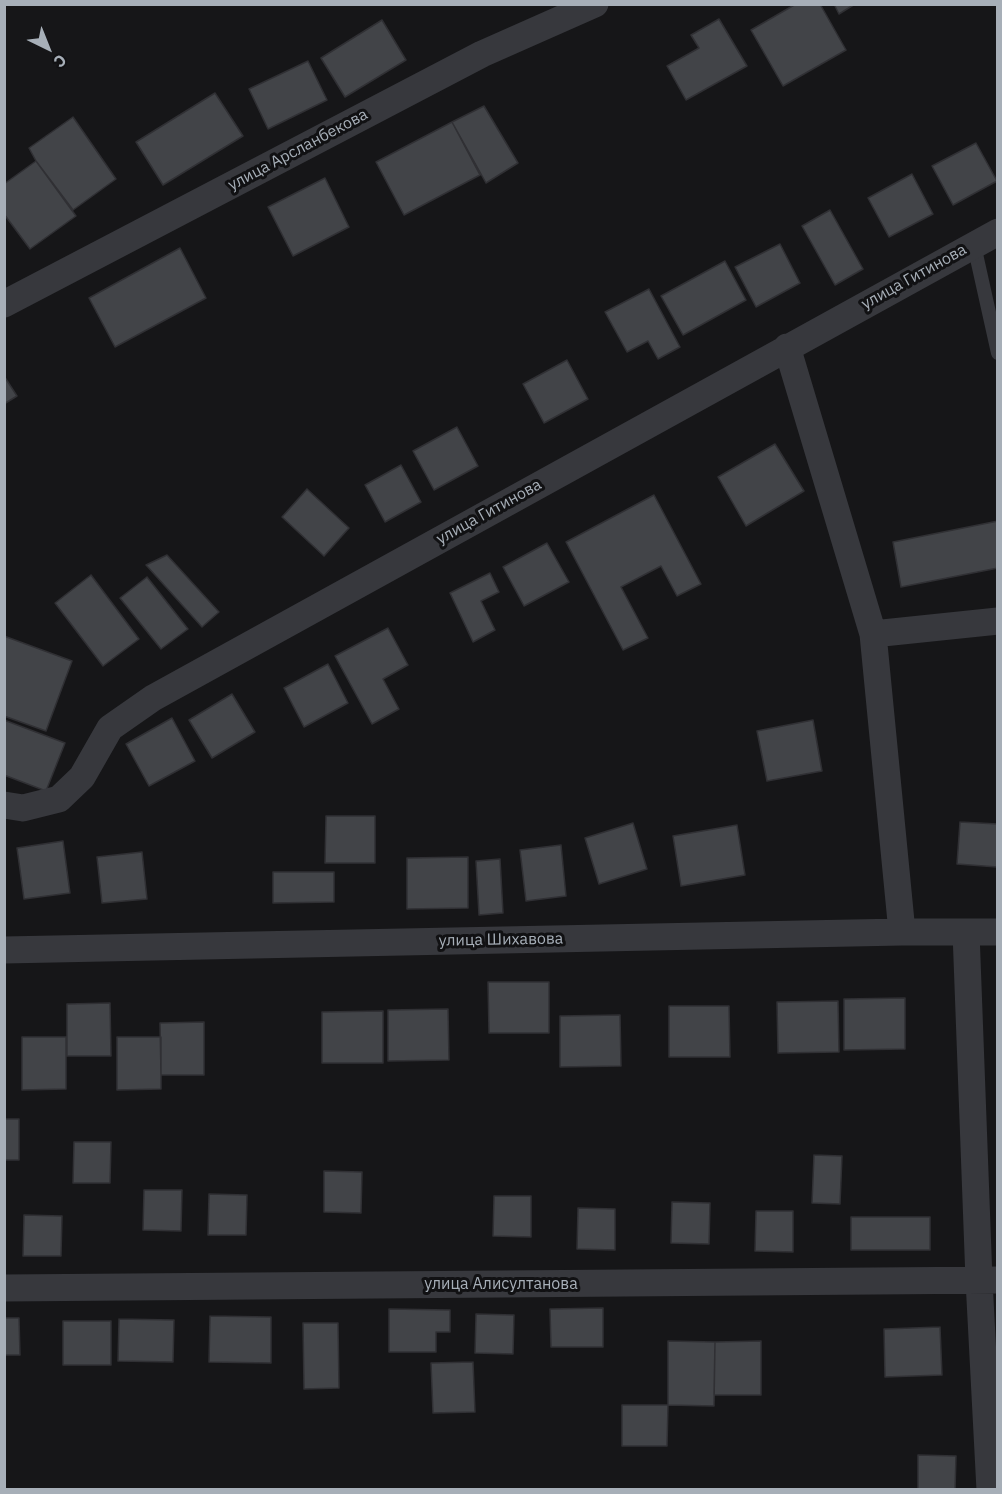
<!DOCTYPE html>
<html>
<head>
<meta charset="utf-8">
<style>
  body { margin:0 }
  #map { position:relative; width:1002px; height:1494px; overflow:hidden; background:#161618; font-family:"IBM Plex Sans",sans-serif }
  canvas { display:block }
  .frame { position:absolute; inset:0; border:6px solid #a7afb8; pointer-events:none }
  .north { position:absolute; left:18px; top:18px; width:60px; height:60px; -webkit-text-stroke:4px #111113; paint-order:stroke; rotate:137deg; font-size:16px; font-weight:700; line-height:24px; text-align:center; color:#a7afb8 }
  .north::after { content:''; display:block; margin:auto; width:21px; height:27px; background:#a7afb8; clip-path:polygon(50% 0,100% 100%,50% 72%,0 100%) }
</style>
</head>
<body>
<div id="map">
<canvas width="1002" height="1494"></canvas>
<div class="frame"></div>
<div class="north">С</div>
</div>
<script>
const ctx = document.querySelector('canvas').getContext('2d');
ctx.lineJoin = 'round';
function fillPath(path, color) {
  ctx.fillStyle = color;
  ctx.fill(path, 'evenodd');
}
function poly(rows) {
  const path = new Path2D();
  for (const r of rows) {
    path.moveTo(r[0], r[1]);
    for (let i = 2; i < r.length; i += 2) path.lineTo(r[i], r[i + 1]);
  }
  return path;
}
function trace(path, color, width, dash) {
  ctx.strokeStyle = color;
  ctx.lineWidth = width;
  ctx.lineCap = dash ? 'butt' : 'round';
  ctx.setLineDash(dash || []);
  ctx.stroke(path);
}
function write(font, color, halo, rows, align = 'center') {
  ctx.font = font + ' "IBM Plex Sans",sans-serif';
  ctx.lineWidth = 6;
  ctx.setLineDash([]);
  ctx.textBaseline = 'middle';
  ctx.strokeStyle = halo;
  ctx.fillStyle = color;
  for (const [text, x, y, turn = 0] of rows) {
    ctx.save();
    ctx.translate(x, y);
    ctx.rotate((+turn || 0) * Math.PI / 180);
    ctx.textAlign = isNaN(turn) ? turn : align;
    if (halo) ctx.strokeText(text, 0, 0);
    ctx.fillText(text, 0, 0);
    ctx.restore();
  }
}
const building = poly([
  [796,4,820,4,846,50,783,86,751,30,796,4],
  [834,4,855,4,839,14,834,4],
  [719,19,747,66,686,100,667,66,699,48,691,35,719,19],
  [382,20,406,60,345,97,321,58,382,20],
  [308,61,327,100,268,129,249,89,308,61],
  [215,93,243,136,163,185,136,142,215,93],
  [484,106,518,163,486,183,452,122,484,106],
  [73,117,116,179,73,210,36,161,29,148,73,117],
  [452,122,480,175,404,215,376,162,452,122],
  [976,143,997,181,953,205,932,166,976,143],
  [36,161,76,216,30,249,4,214,4,184,36,161],
  [912,174,933,214,889,237,868,198,912,174],
  [325,178,349,227,293,256,268,207,325,178],
  [830,210,863,269,835,285,802,226,830,210],
  [780,244,800,283,756,307,735,267,780,244],
  [180,248,206,298,115,347,89,298,180,248],
  [725,261,746,300,683,335,661,296,725,261],
  [649,289,680,347,658,359,648,341,627,352,605,312,649,289],
  [567,360,588,399,544,423,523,384,567,360],
  [4,376,17,396,4,404,4,376],
  [457,427,478,466,434,490,413,451,457,427],
  [775,444,804,491,746,526,718,477,775,444],
  [401,465,421,502,385,522,365,485,401,465],
  [307,489,349,528,324,556,282,517,307,489],
  [654,495,701,584,677,596,661,566,621,587,648,638,623,650,566,542,654,495],
  [998,521,998,568,901,587,893,542,998,521],
  [547,543,569,582,524,606,503,567,547,543],
  [167,555,219,612,202,627,146,565,167,555],
  [490,573,499,592,481,601,495,630,473,642,450,593,490,573],
  [91,575,139,639,103,666,55,603,91,575],
  [147,577,188,629,161,649,120,598,147,577],
  [388,628,408,665,383,679,399,709,372,724,335,656,388,628],
  [4,636,72,661,46,731,4,716,4,636],
  [328,664,348,703,304,727,284,688,328,664],
  [232,694,255,732,212,758,189,720,232,694],
  [172,718,195,761,149,786,126,744,172,718],
  [4,720,65,743,46,791,4,775,4,720],
  [813,720,822,771,767,781,757,731,813,720],
  [326,816,375,816,375,863,325,863,326,816],
  [960,822,998,824,997,867,957,864,960,822],
  [633,823,647,869,599,884,585,838,633,823],
  [737,825,745,875,681,886,673,836,737,825],
  [63,841,70,893,24,899,17,848,63,841],
  [561,845,566,896,526,901,520,850,561,845],
  [142,852,147,899,102,903,97,857,142,852],
  [468,857,468,908,407,909,407,858,468,857],
  [500,859,503,913,479,915,476,861,500,859],
  [273,872,334,872,334,902,273,903,273,872],
  [488,982,549,982,549,1033,489,1033,488,982],
  [905,998,905,1049,844,1050,844,999,905,998],
  [838,1001,839,1052,778,1053,777,1002,838,1001],
  [110,1003,111,1056,67,1056,67,1004,110,1003],
  [669,1006,729,1006,730,1057,669,1057,669,1006],
  [448,1009,449,1060,388,1061,388,1010,448,1009],
  [383,1011,383,1063,322,1063,322,1012,383,1011],
  [620,1015,621,1066,560,1067,560,1016,620,1015],
  [204,1022,204,1075,161,1075,160,1023,204,1022],
  [22,1037,66,1037,66,1089,22,1090,22,1037],
  [117,1037,161,1037,161,1089,117,1090,117,1037],
  [4,1119,19,1119,19,1160,4,1160,4,1119],
  [74,1142,111,1142,110,1183,73,1183,74,1142],
  [814,1155,842,1156,840,1204,812,1203,814,1155],
  [324,1171,362,1172,361,1213,324,1212,324,1171],
  [144,1190,182,1190,181,1231,143,1230,144,1190],
  [209,1194,247,1195,246,1235,208,1235,209,1194],
  [494,1196,531,1196,531,1237,493,1236,494,1196],
  [672,1202,710,1203,709,1244,671,1243,672,1202],
  [578,1208,615,1209,615,1250,577,1249,578,1208],
  [756,1211,793,1211,793,1252,755,1251,756,1211],
  [24,1215,62,1216,61,1256,23,1256,24,1215],
  [851,1217,930,1217,930,1250,851,1250,851,1217],
  [603,1308,603,1347,551,1347,550,1309,603,1308],
  [389,1309,450,1310,450,1332,436,1332,436,1352,389,1352,389,1309],
  [476,1314,514,1315,513,1354,475,1353,476,1314],
  [210,1316,271,1317,271,1363,209,1362,210,1316],
  [4,1318,19,1318,20,1355,4,1355,4,1318],
  [119,1319,174,1320,173,1362,118,1361,119,1319],
  [63,1321,111,1321,111,1365,63,1365,63,1321],
  [303,1323,338,1323,339,1388,304,1389,303,1323],
  [940,1327,942,1375,885,1377,884,1329,940,1327],
  [668,1341,715,1342,714,1406,668,1405,668,1341],
  [761,1341,761,1395,714,1395,715,1342,761,1341],
  [473,1362,475,1412,433,1413,431,1363,473,1362],
  [622,1405,668,1405,667,1446,622,1446,622,1405],
  [918,1455,956,1456,955,1490,918,1490,918,1455]
]);
fillPath(building, '#424448');
trace(building, '#303034', 1.5);
trace(poly([
  [974,245,998,353]
]), '#37383d', 14);
trace(poly([
  [4,304,482,54,595,4],
  [787,347,873,634,902,932],
  [873,634,998,621],
  [4,805,23,808,59,799,82,777,110,728,153,698,998,232],
  [966,932,979,1280,990,1490],
  [4,950,902,932,998,932],
  [4,1288,998,1280]
]), '#37383d', 27);
write('16px', '#a7afb8', '#111113', [
  ["улица Арсланбекова",298,150,-28],
  ["улица Гитинова",914,277,-29],
  ["улица Гитинова",489,512,-29],
  ["улица Шихавова",501,940,-1],
  ["улица Алисултанова",501,1284]
]);
</script>
</body>
</html>
